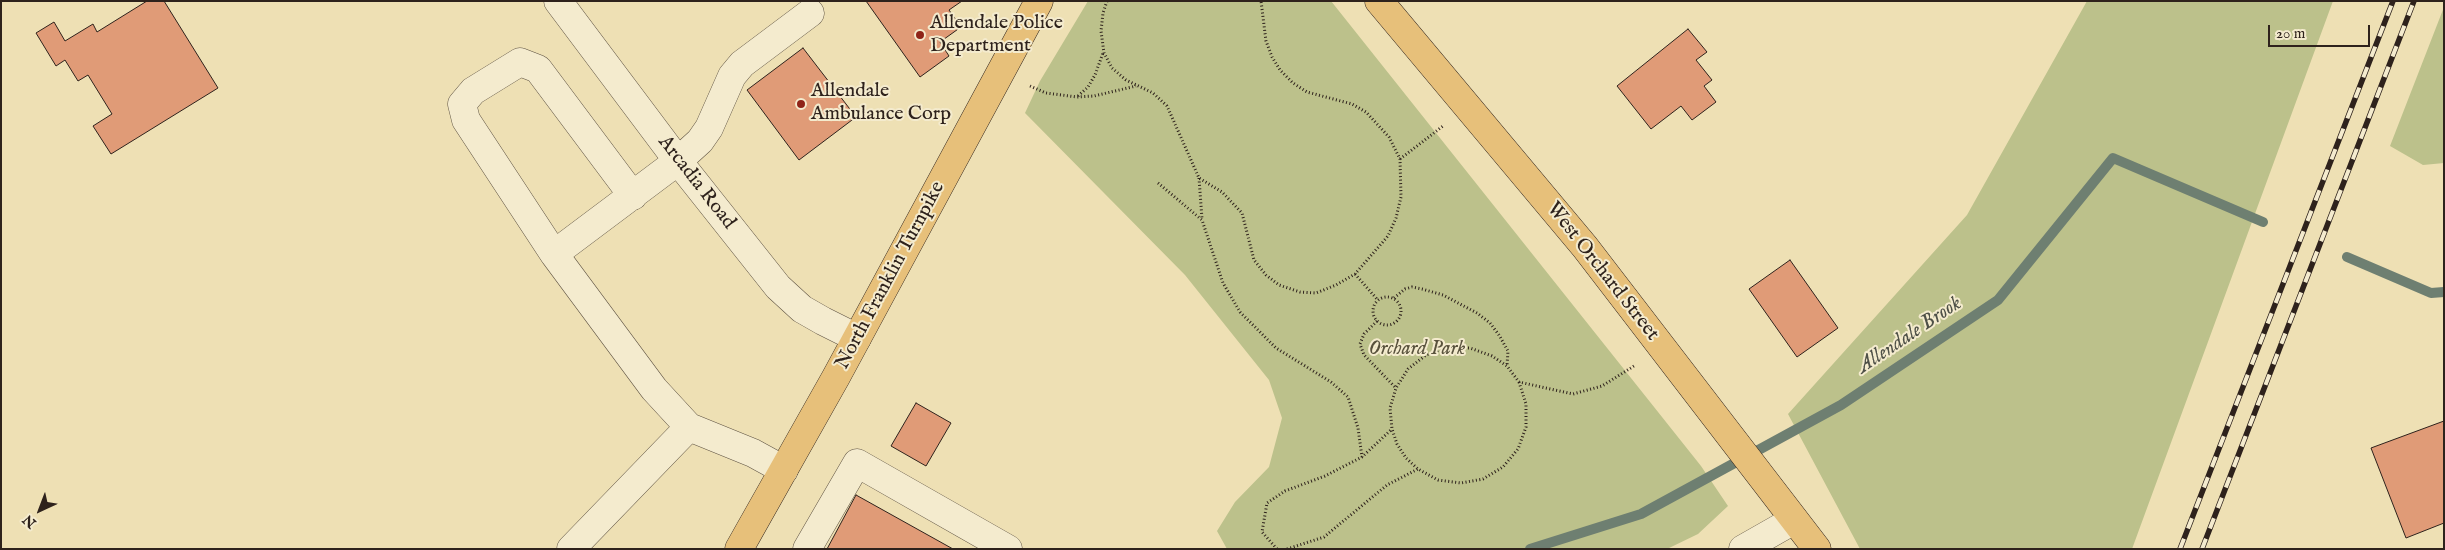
<!DOCTYPE html>
<html>
<head>
<meta charset="utf-8">
<style>
  body { margin:0 }
  #map { position:relative; width:2445px; height:550px; overflow:hidden; background:#eee0b4; font-family:"IM FELL English",serif }
  canvas { display:block }
  .frame { position:absolute; inset:0; border:2px solid #2e221c; pointer-events:none }
  .north { position:absolute; left:15px; top:485px; width:50px; height:50px; -webkit-text-stroke:4px #f4ebce; paint-order:stroke; rotate:223deg; font-size:14px; font-weight:700; line-height:20px; text-align:center; color:#2e221c }
  .north::after { content:''; display:block; margin:auto; width:18px; height:22px; background:#2e221c; clip-path:polygon(50% 0,100% 100%,50% 72%,0 100%) }
  .scale { position:absolute; left:2268px; top:25px; width:102px; height:22px; box-sizing:border-box; border:2px solid #2e221c; border-top:0; padding-left:6px; font-size:15px; line-height:18px; white-space:nowrap; color:#2e221c; -webkit-text-stroke:4px #f4ebce; paint-order:stroke }
</style>
</head>
<body>
<div id="map">
<canvas width="2445" height="550"></canvas>
<div class="frame"></div>
<div class="north">N</div>
<div class="scale">20 m</div>
</div>
<script>
const ctx = document.querySelector('canvas').getContext('2d');
ctx.lineJoin = 'round';
function fillPath(path, color) {
  ctx.fillStyle = color;
  ctx.fill(path, 'evenodd');
}
function poly(rows) {
  const path = new Path2D();
  for (const r of rows) {
    if (r.length === 3) {
      path.moveTo(r[0] + r[2], r[1]);
      path.arc(r[0], r[1], r[2], 0, 2 * Math.PI);
      continue;
    }
    path.moveTo(r[0], r[1]);
    for (let i = 2; i < r.length; i += 2) path.lineTo(r[i], r[i + 1]);
  }
  return path;
}
function trace(path, color, width, dash) {
  ctx.strokeStyle = color;
  ctx.lineWidth = width;
  ctx.lineCap = dash ? 'butt' : 'round';
  ctx.setLineDash(dash || []);
  ctx.stroke(path);
}
function write(font, color, halo, rows, align = 'center') {
  ctx.font = font + ' "IM FELL English",serif';
  ctx.lineWidth = 4;
  ctx.setLineDash([]);
  ctx.textBaseline = 'middle';
  ctx.strokeStyle = halo;
  ctx.fillStyle = color;
  for (const [text, x, y, turn = 0] of rows) {
    ctx.save();
    ctx.translate(x, y);
    ctx.rotate((+turn || 0) * Math.PI / 180);
    ctx.textAlign = isNaN(turn) ? turn : align;
    if (halo) ctx.strokeText(text, 0, 0);
    ctx.fillText(text, 0, 0);
    ctx.restore();
  }
}
fillPath(poly([
  [1088,1,1331,1,1701,466,1728,506,1698,534,1667,549,1227,549,1217,531,1235,502,1269,467,1282,418,1269,380,1185,275,1025,113,1040,81],
  [2087,1,2333,1,2132,549,1860,549,1788,414,1967,215],
  [2444,7,2444,163,2423,165,2390,146]
]), '#bcc18b');
trace(poly([
  [2347,257,2431,293,2444,292],
  [1530,549,1641,514,1841,405,1998,300,2113,158,2263,222]
]), '#6e7f71', 10);
const building = poly([
  [147,1,164,1,218,88,111,154,93,126,112,114,88,75,78,81,65,60,56,66,36,33,54,22,65,41,93,24,97,32,147,1],
  [866,1,962,1,949,10,961,27,940,42,949,56,920,77,866,1],
  [1688,29,1707,52,1696,60,1712,80,1704,86,1716,102,1692,120,1681,106,1651,129,1617,86,1688,29],
  [803,48,856,117,799,160,747,90,803,48],
  [1790,260,1838,328,1797,357,1749,289,1790,260],
  [916,403,951,423,926,466,891,446,916,403],
  [2444,421,2444,523,2406,538,2371,448,2444,421],
  [856,495,953,549,827,549,856,495]
]);
fillPath(building, '#e09b77');
trace(building, '#2e221c', 1);
const minor = poly([
  [558,1,678,161,778,287,802,309,823,321,857,338],
  [633,196,538,69,520,62,473,91,462,104,466,120,554,254,654,389,689,427],
  [554,254,678,161,700,141,709,128,732,76,742,64,810,13],
  [571,549,689,427,753,453,784,470],
  [807,549,857,463,1008,549],
  [1743,549,1794,520]
]);
const major = poly([
  [1379,1,1585,247,1817,549],
  [739,549,836,377,1039,1]
]);
trace(minor, '#5e5242', 29);
trace(major, '#2e221c', 29);
trace(poly([
  [1107,1,1103,13,1101,31,1104,53,1112,68,1126,80,1153,93,1167,106,1199,178,1222,192,1242,213,1254,260,1266,275,1279,285,1300,292,1316,293,1336,285,1355,274,1388,236,1396,218,1401,197,1400,159,1389,137,1366,112,1352,104,1307,92,1293,83,1280,70,1272,57,1266,41,1261,1],
  [1030,86,1046,93,1077,97,1094,96,1136,86],
  [1078,96,1088,87,1095,75,1103,53],
  [1400,159,1443,126],
  [1199,178,1202,219],
  [1158,183,1202,220,1223,283,1240,312,1276,348,1331,382,1348,397,1358,428,1362,457],
  [1355,274,1377,299],
  [1387,311,14],
  [1394,298,1405,289,1412,287,1422,289,1443,295,1477,313,1490,323,1499,335,1508,351,1507,366],
  [1377,321,1364,334,1360,344,1364,355,1396,388],
  [1519,382,1526,404,1526,427,1518,449,1503,467,1483,479,1461,483,1438,480,1418,469,1406,458,1397,444,1392,429,1390,408,1396,388,1408,369,1426,355,1448,347,1470,348,1492,356,1507,366,1519,382,1573,394,1602,386,1634,366],
  [1277,549,1262,532,1267,503,1285,491,1325,476,1362,457,1392,429],
  [1287,549,1324,537,1387,485,1418,469]
]), '#2e221c', 3, [1, 2.5]);
trace(minor, '#f4ebce', 28);
trace(major, '#e7c07a', 28);
const rail = poly([
  [2180,549,2393,1],
  [2202,549,2414,1]
]);
trace(rail, '#2e221c', 5.5);
trace(rail, '#f4ebce', 4, [11]);
for (const [x, y, r, color] of [
  [920,35,5,"#8f2418"],
  [801,104,5,"#8f2418"]
]) {
  const dot = new Path2D();
  dot.arc(x, y, r, 0, 2 * Math.PI);
  ctx.fillStyle = color;
  ctx.fill(dot);
  trace(dot, '#f4ebce', 2);
}
write('20px', '#2e221c', '#f4ebce', [
  ["Allendale Police",930,24],
  ["Department",930,47],
  ["Allendale",811,92],
  ["Ambulance Corp",811,115]
], 'left');
write('20px', '#2e221c', '#f4ebce', [
  ["Arcadia Road",696,183,52],
  ["West Orchard Street",1602,272,52],
  ["North Franklin Turnpike",891,276,-62]
]);
write('italic 20px', '#59523d', '#f4ebce', [
  ["Orchard Park",1417,350]
]);
write('italic 21px', '#4e5047', '#f4ebce', [
  ["Allendale Brook",1910,336,-34]
]);
</script>
</body>
</html>
